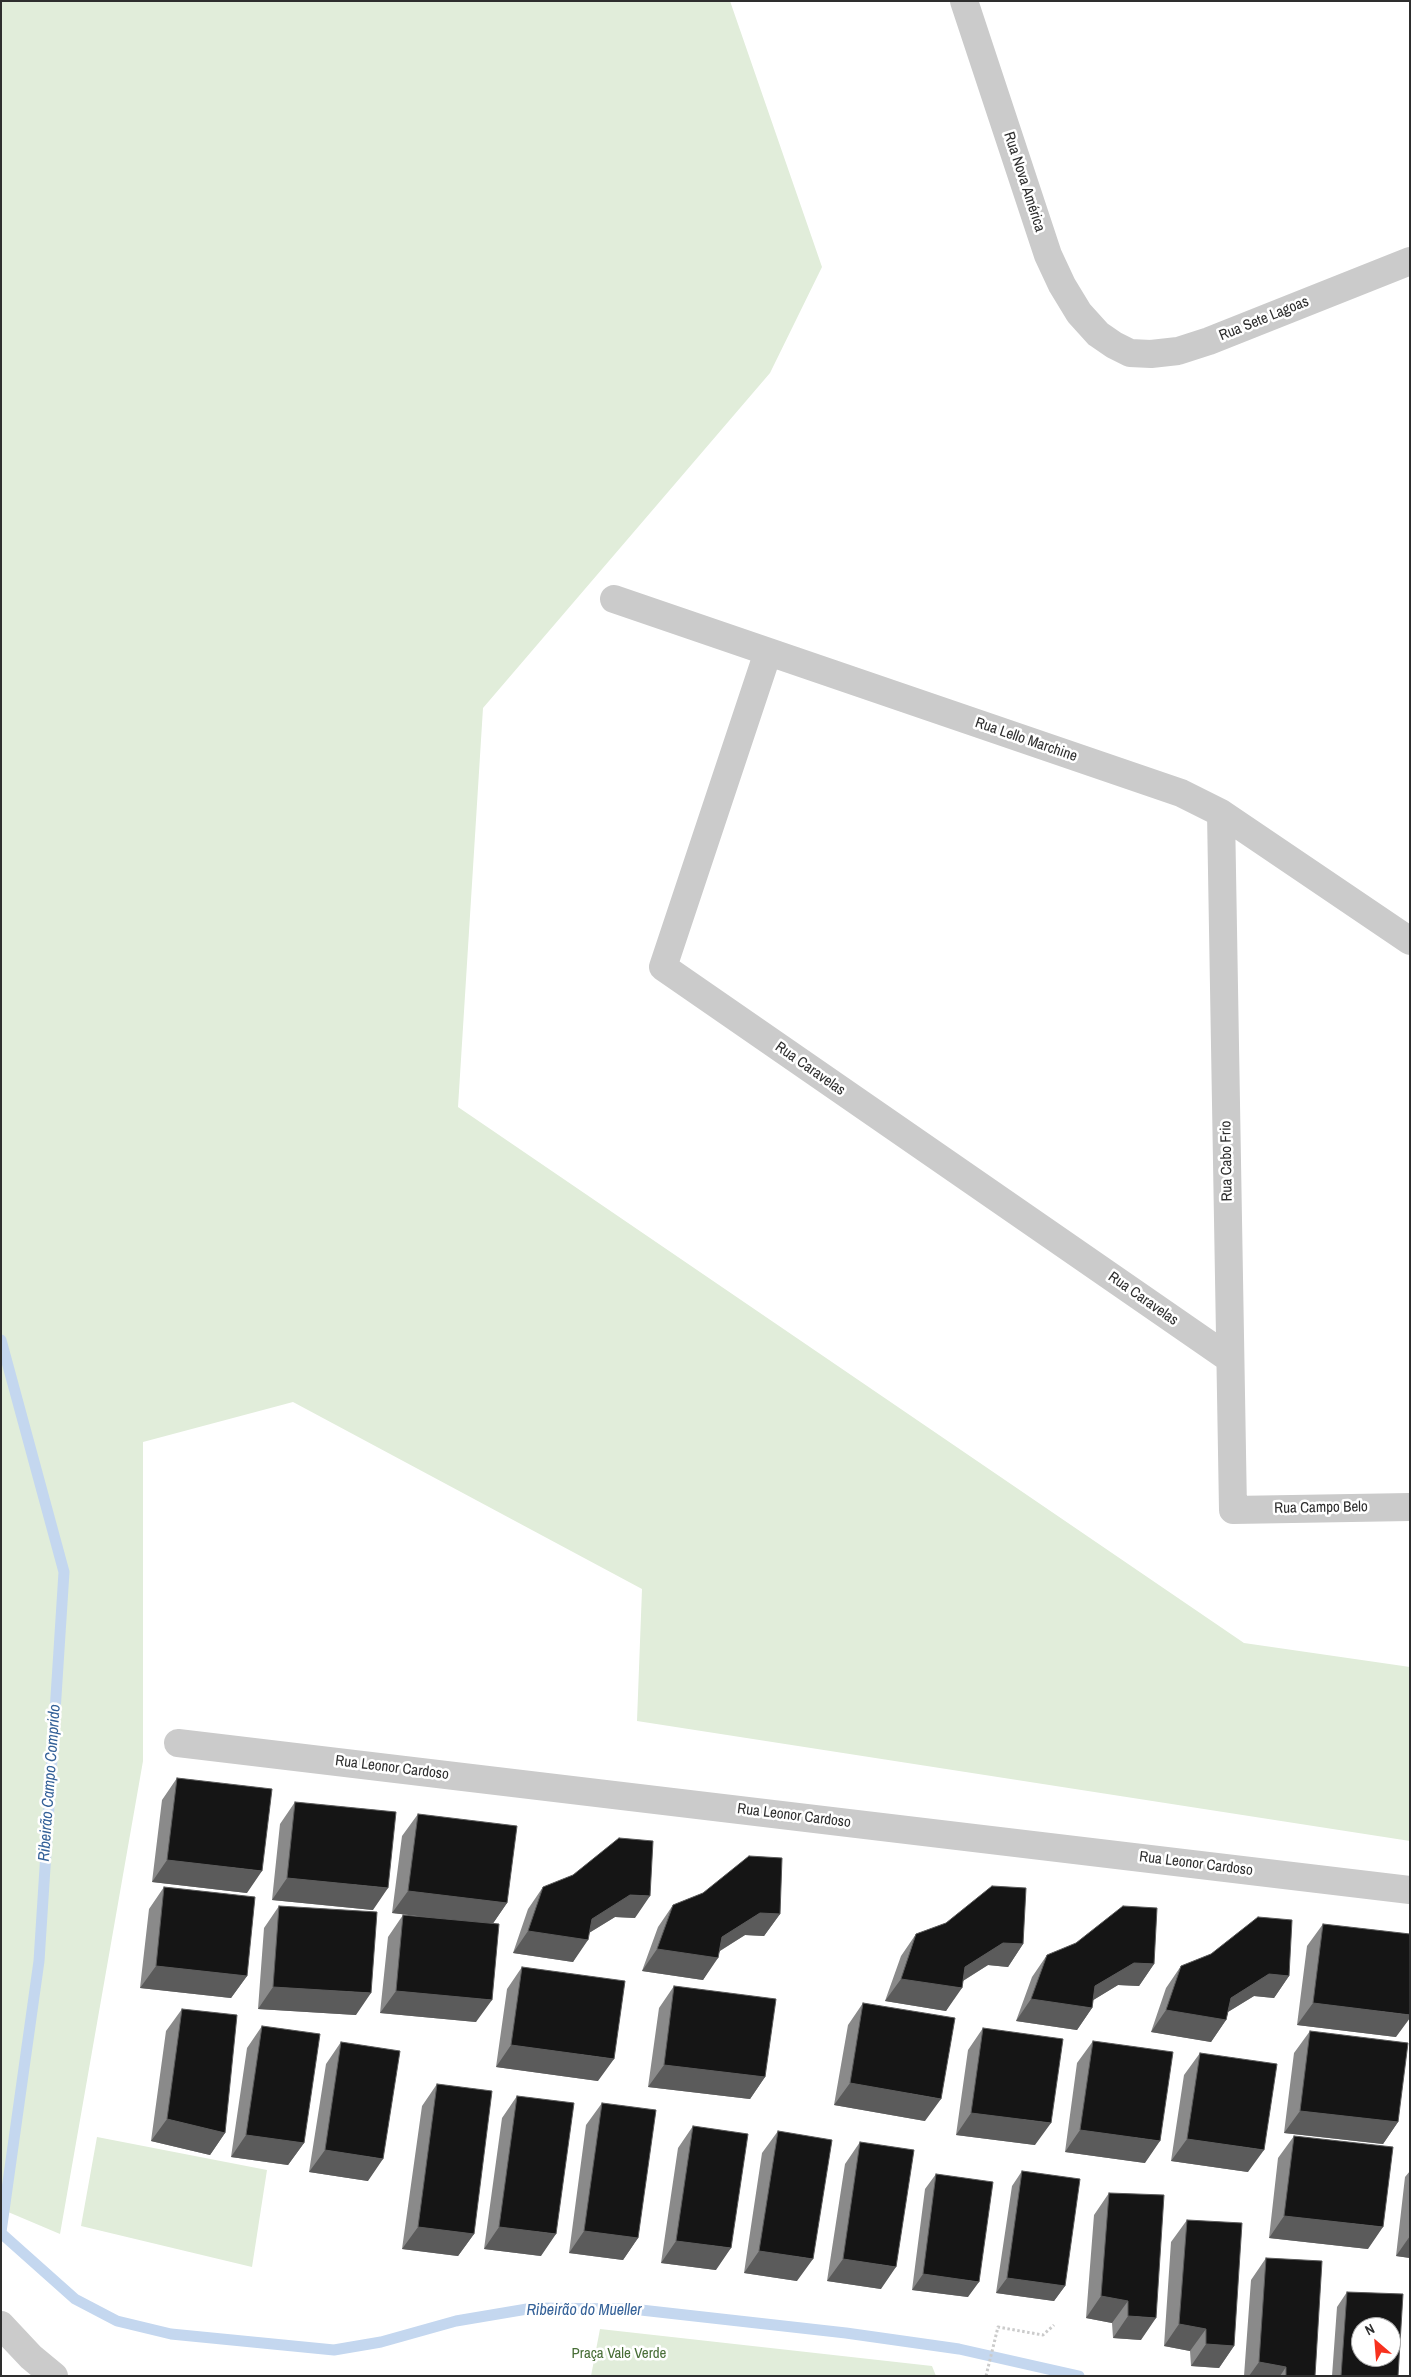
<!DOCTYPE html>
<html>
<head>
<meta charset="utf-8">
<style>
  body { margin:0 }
  #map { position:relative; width:1411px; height:2377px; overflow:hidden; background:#fff; font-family:"Archivo Narrow",sans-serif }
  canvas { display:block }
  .frame { position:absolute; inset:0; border:2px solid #2e2e2e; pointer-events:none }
  .north { position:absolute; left:1351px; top:2317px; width:50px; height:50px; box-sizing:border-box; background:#fff; border:1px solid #ababab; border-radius:50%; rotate:333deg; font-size:14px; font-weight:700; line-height:20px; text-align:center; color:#2e2e2e }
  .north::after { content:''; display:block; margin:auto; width:18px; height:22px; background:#f7311e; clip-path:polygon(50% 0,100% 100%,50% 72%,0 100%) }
</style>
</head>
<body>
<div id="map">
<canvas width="1411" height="2377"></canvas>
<div class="frame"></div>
<div class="north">N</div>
</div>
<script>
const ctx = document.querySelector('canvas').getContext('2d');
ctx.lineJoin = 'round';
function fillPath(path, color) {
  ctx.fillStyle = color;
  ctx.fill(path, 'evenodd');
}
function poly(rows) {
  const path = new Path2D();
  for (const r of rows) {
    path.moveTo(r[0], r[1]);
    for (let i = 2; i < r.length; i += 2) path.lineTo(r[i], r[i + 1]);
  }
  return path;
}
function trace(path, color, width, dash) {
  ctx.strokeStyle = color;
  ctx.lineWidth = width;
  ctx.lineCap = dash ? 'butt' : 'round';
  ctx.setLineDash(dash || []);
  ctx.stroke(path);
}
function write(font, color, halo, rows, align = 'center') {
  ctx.font = font + ' "Archivo Narrow",sans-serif';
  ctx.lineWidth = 5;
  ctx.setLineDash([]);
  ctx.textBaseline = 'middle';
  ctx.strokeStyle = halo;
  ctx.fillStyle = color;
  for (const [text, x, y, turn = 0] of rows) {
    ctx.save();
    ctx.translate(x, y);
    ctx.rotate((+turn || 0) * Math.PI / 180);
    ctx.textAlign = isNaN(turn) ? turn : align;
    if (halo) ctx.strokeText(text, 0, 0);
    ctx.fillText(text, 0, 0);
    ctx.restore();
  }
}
fillPath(poly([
  [1,1,730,1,822,267,770,373,483,708,458,1107,1244,1643,1410,1667,1410,1841,637,1721,642,1589,293,1402,143,1442,143,1761,60,2234,1,2209],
  [97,2137,267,2170,252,2267,81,2226],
  [600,2329,932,2366,936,2376,591,2376]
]), '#e1edda');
trace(poly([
  [1,1340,64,1572,39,1961,1,2232],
  [1,2233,75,2299,117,2321,171,2334,334,2350,381,2342,456,2321,533,2308,632,2309,846,2333,959,2349,1079,2376]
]), '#c4d7ef', 11);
trace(poly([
  [986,2376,998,2327,1043,2335,1054,2325]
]), '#cbcbcb', 3, [2.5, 2.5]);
trace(poly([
  [964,1,1048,255,1062,285,1079,313,1098,334,1114,345,1130,353,1151,354,1178,351,1209,341,1410,261],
  [614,599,1181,793,1221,813,1410,941],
  [768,652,663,967,1230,1359],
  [1221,813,1233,1510,1410,1507],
  [178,1743,1410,1890],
  [1,2325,31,2357,54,2376]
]), '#cbcbcb', 28);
fillPath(poly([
  [177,1778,247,1893,152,1882,162,1800],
  [295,1802,373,1910,272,1900,280,1824],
  [418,1814,507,1903,493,1923,476,2022,380,2013,388,1937,403,1915,437,1918,392,1913,402,1836],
  [164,1887,247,1976,231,1998,140,1988,149,1909],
  [543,1887,635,1918,615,1917,589,1933,573,1962,513,1953,528,1909],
  [703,1893,780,1914,764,1936,745,1935,720,1951,703,1980,642,1971,658,1927,673,1905],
  [279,1906,356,2015,258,2009,264,1928],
  [946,1923,1023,1944,1008,1967,988,1965,963,1981,946,2011,885,2001,901,1956,916,1934],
  [1323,1924,1396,2037,1297,2025,1307,1946],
  [1211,1954,1289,1976,1274,1998,1254,1996,1228,2012,1226,2020,1211,2042,1151,2032,1166,1988,1181,1966],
  [1047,1955,1154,1964,1139,1986,1118,1985,1093,2000,1092,2008,1077,2030,1016,2021,1032,1977],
  [522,1967,598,2081,496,2067,507,1989],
  [674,1986,765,2077,750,2099,648,2087,659,2008],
  [863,2003,925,2121,834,2105,848,2025],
  [182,2009,225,2133,210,2155,151,2141,166,2031],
  [262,2026,304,2143,288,2165,231,2157,247,2048],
  [983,2028,1035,2145,956,2135,968,2050],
  [1310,2031,1398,2122,1383,2144,1284,2133,1294,2053],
  [1093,2041,1145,2163,1065,2152,1077,2063],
  [341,2042,368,2181,309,2172,326,2064],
  [1200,2053,1248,2172,1171,2161,1184,2075],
  [437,2084,474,2234,458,2256,402,2249,422,2106],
  [517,2096,541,2256,484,2249,502,2118],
  [602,2103,638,2238,623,2260,569,2253,586,2125],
  [693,2126,716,2270,661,2263,678,2148],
  [778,2131,797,2281,744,2273,762,2153],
  [1294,2136,1368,2249,1269,2238,1278,2158],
  [860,2142,881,2289,827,2281,845,2164],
  [1022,2171,1065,2286,1054,2301,996,2293,1012,2186],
  [1410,2171,1410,2258,1396,2256,1405,2177],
  [936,2174,968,2297,912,2290,925,2189],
  [1109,2193,1141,2340,1113,2338,1112,2323,1086,2318,1094,2215],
  [1187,2220,1234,2346,1219,2368,1191,2366,1190,2351,1164,2346,1171,2242],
  [1266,2258,1315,2376,1244,2376,1251,2280],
  [1347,2292,1398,2376,1332,2376,1337,2307]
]), '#8a8a8a');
fillPath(poly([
  [167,1860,262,1871,247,1893,152,1882],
  [287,1878,388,1888,373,1910,272,1900],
  [408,1891,507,1903,492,1925,392,1913],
  [630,1895,650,1896,635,1918,615,1917,579,1939,588,1940,573,1962,513,1953,528,1931],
  [760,1913,780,1914,764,1936,745,1935,710,1957,718,1958,703,1980,642,1971,657,1949,722,1937],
  [1003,1943,1023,1944,1008,1967,988,1965,953,1987,962,1988,946,2011,885,2001,901,1979,965,1967],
  [1134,1963,1154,1964,1139,1986,1118,1985,1082,2007,1092,2008,1077,2030,1016,2021,1031,1999,1095,1986],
  [156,1966,247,1976,231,1998,140,1988],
  [1269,1974,1289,1976,1274,1998,1254,1996,1218,2018,1226,2020,1211,2042,1151,2032,1166,2010,1231,1998],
  [273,1987,371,1993,356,2015,258,2009],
  [396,1991,492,2000,476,2022,380,2013],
  [1313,2003,1410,2015,1410,2018,1396,2037,1297,2025],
  [511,2045,614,2059,598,2081,496,2067],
  [664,2065,765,2077,750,2099,648,2087],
  [850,2083,941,2099,925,2121,834,2105],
  [1300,2111,1398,2122,1383,2144,1284,2133],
  [971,2113,1051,2123,1035,2145,956,2135],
  [167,2119,225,2133,210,2155,151,2141],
  [1080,2130,1160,2141,1145,2163,1065,2152],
  [246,2135,304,2143,288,2165,231,2157],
  [1187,2139,1264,2150,1248,2172,1171,2161],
  [325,2150,383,2159,368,2181,309,2172],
  [1284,2216,1383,2227,1368,2249,1269,2238],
  [418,2227,474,2234,458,2256,402,2249],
  [499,2227,556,2234,541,2256,484,2249],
  [584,2231,638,2238,623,2260,569,2253],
  [1410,2236,1410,2258,1396,2256],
  [676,2241,731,2248,716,2270,661,2263],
  [759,2251,813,2259,797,2281,744,2273],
  [843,2259,896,2267,881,2289,827,2281],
  [923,2274,979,2282,968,2297,912,2290],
  [1007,2278,1065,2286,1054,2301,996,2293],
  [1101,2296,1128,2301,1112,2323,1086,2318],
  [1128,2316,1156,2318,1141,2340,1113,2338],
  [1179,2324,1206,2329,1190,2351,1164,2346],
  [1206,2344,1234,2346,1219,2368,1191,2366],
  [1259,2362,1286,2367,1280,2376,1249,2376]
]), '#5b5b5b');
const building = poly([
  [177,1778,272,1789,262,1871,167,1860,177,1778],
  [295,1802,396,1812,388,1888,287,1878,295,1802],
  [418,1814,517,1826,507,1903,408,1891,418,1814],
  [619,1838,653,1841,650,1896,630,1895,592,1919,588,1940,528,1931,543,1887,573,1875,619,1838],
  [749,1856,782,1858,780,1914,760,1913,722,1937,718,1958,657,1949,673,1905,703,1893,749,1856],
  [992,1886,1026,1888,1023,1944,1003,1943,965,1967,962,1988,901,1979,916,1934,946,1923,992,1886],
  [164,1887,255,1897,247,1976,156,1966,164,1887],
  [279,1906,377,1912,371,1993,273,1987,279,1906],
  [1123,1906,1157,1908,1154,1964,1134,1963,1095,1986,1092,2008,1031,1999,1047,1955,1076,1943,1123,1906],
  [403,1915,499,1924,492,2000,396,1991,403,1915],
  [1258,1917,1292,1920,1289,1976,1269,1974,1231,1998,1226,2020,1166,2010,1181,1966,1211,1954,1258,1917],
  [1323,1924,1410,1934,1410,2015,1313,2003,1323,1924],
  [522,1967,625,1981,614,2059,511,2045,522,1967],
  [674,1986,776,1999,765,2077,664,2065,674,1986],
  [863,2003,955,2018,941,2099,850,2083,863,2003],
  [182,2009,237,2015,225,2133,167,2119,182,2009],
  [262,2026,320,2034,304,2143,246,2135,262,2026],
  [983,2028,1063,2039,1051,2123,971,2113,983,2028],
  [1310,2031,1408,2043,1398,2122,1300,2111,1310,2031],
  [1093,2041,1173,2052,1160,2141,1080,2130,1093,2041],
  [341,2042,400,2051,383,2159,325,2150,341,2042],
  [1200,2053,1277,2064,1264,2150,1187,2139,1200,2053],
  [437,2084,492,2091,474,2234,418,2227,437,2084],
  [517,2096,574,2103,556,2234,499,2227,517,2096],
  [602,2103,656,2110,638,2238,584,2231,602,2103],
  [693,2126,748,2134,731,2248,676,2241,693,2126],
  [778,2131,832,2140,813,2259,759,2251,778,2131],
  [1294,2136,1393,2147,1383,2227,1284,2216,1294,2136],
  [860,2142,914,2150,896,2267,843,2259,860,2142],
  [1022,2171,1080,2179,1065,2286,1007,2278,1022,2171],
  [936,2174,993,2182,979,2282,923,2274,936,2174],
  [1109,2193,1164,2195,1156,2318,1128,2316,1128,2301,1101,2296,1109,2193],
  [1187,2220,1242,2223,1234,2346,1206,2344,1206,2329,1179,2324,1187,2220],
  [1266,2258,1322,2261,1315,2376,1286,2376,1286,2367,1259,2362,1266,2258],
  [1347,2292,1403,2294,1398,2376,1341,2376,1347,2292],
  [1361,2327,1391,2327,1391,2357,1361,2357,1361,2327]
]);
fillPath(building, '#151515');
trace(building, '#5b5b5b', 1);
write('15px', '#2e2e2e', '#fff', [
  ["Rua Nova América",1024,182,72],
  ["Rua Sete Lagoas",1264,319,-22],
  ["Rua Lello Marchine",1026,740,19],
  ["Rua Caravelas",810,1069,35],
  ["Rua Cabo Frio",1227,1161,-91],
  ["Rua Caravelas",1143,1299,35],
  ["Rua Campo Belo",1321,1508,-1],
  ["Rua Leonor Cardoso",392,1768,7],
  ["Rua Leonor Cardoso",794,1816,7],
  ["Rua Leonor Cardoso",1196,1864,7]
]);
write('15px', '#486e37', '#fff', [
  ["Praça Vale Verde",619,2354]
]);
write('italic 16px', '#346198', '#fff', [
  ["Ribeirão Campo Comprido",50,1783,-86],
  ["Ribeirão do Mueller",584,2311]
]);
</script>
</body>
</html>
